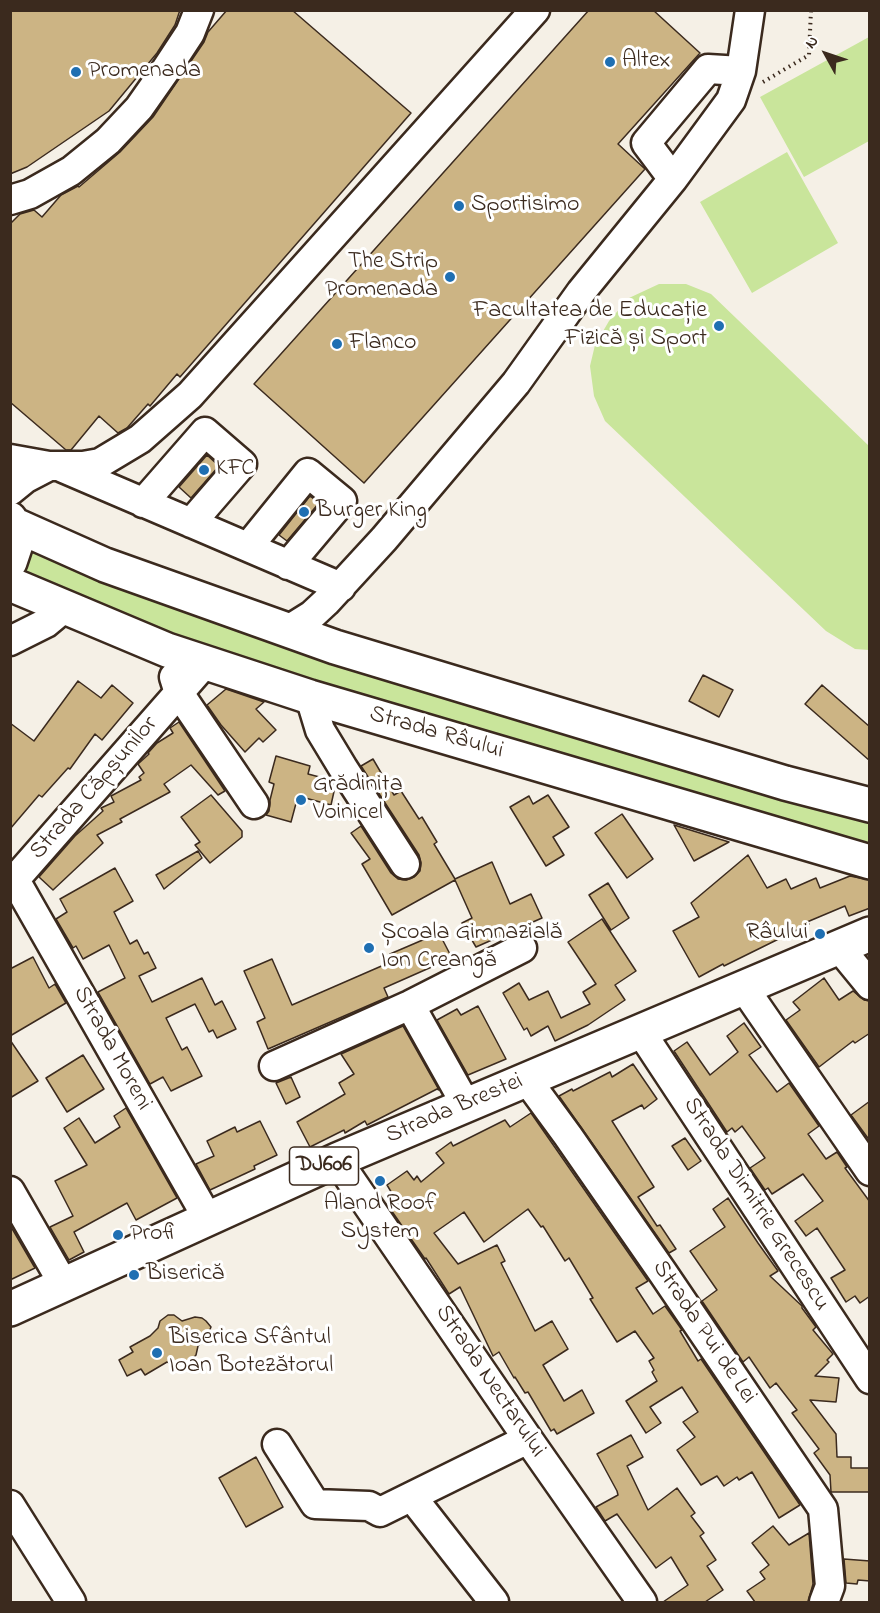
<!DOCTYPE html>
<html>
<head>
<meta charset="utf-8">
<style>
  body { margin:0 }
  #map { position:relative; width:880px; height:1613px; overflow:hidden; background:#f5f0e6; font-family:"Indie Flower",sans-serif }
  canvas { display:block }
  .frame { position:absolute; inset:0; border:12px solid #3b2a1e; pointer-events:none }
  .north { position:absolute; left:796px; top:24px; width:60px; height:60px; -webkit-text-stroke:4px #fff; paint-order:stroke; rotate:310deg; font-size:16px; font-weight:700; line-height:24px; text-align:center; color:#3b2a1e }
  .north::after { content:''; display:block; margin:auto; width:21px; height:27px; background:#3b2a1e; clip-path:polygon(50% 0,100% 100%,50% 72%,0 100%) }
</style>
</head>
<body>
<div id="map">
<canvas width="880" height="1613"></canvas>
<div class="frame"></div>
<div class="north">N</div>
</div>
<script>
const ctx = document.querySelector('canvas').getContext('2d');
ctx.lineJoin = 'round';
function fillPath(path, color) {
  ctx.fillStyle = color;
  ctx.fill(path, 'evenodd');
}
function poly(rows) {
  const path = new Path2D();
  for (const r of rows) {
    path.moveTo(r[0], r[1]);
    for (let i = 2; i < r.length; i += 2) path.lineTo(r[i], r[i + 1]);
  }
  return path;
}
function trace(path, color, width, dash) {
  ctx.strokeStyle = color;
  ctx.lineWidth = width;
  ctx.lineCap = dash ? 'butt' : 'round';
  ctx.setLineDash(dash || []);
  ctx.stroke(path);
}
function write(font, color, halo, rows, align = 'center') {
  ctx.font = font + ' "Indie Flower",sans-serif';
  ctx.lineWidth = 6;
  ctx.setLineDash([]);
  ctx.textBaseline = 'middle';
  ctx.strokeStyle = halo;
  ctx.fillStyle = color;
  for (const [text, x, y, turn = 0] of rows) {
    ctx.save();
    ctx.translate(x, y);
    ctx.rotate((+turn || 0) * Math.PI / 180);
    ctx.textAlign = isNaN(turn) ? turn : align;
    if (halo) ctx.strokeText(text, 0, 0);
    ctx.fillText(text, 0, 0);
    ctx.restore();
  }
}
fillPath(poly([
  [869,37,869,141,804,177,760,97],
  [787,152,838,243,752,293,700,202],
  [659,284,686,284,711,294,869,446,869,650,855,649,826,631,605,421,594,396,590,366,595,345,609,321,629,298],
  [34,551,869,814,869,845,316,687,16,582]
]), '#c9e59b');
const building = poly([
  [10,10,180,10,175,25,157,53,109,111,27,167,10,174,10,10],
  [227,10,292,10,411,113,180,377,177,374,150,406,148,404,127,428,118,433,99,416,71,450,66,450,10,402,10,224,20,214,34,210,42,217,61,195,78,186,79,187,120,152,153,117,204,42,208,32,227,10],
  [589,10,653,10,700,53,618,144,645,169,364,483,254,384,589,10],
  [207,455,219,466,191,498,179,487,207,455],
  [310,496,319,503,287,541,279,535,310,496],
  [703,675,733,690,719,717,689,701,703,675],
  [78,681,101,698,112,685,133,703,102,740,95,734,70,769,68,768,42,797,39,795,10,829,10,723,34,741,78,681],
  [822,685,870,727,870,761,805,704,822,685],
  [226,689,264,702,256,709,276,730,263,742,259,738,245,752,221,725,207,705,226,689],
  [179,722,225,791,218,795,191,765,164,784,170,792,120,819,122,822,97,835,103,843,53,890,39,877,75,836,103,811,101,808,114,802,111,796,141,780,139,777,144,773,138,764,149,754,148,753,157,743,173,733,170,728,179,722],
  [276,756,310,766,308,774,331,780,335,787,331,805,298,796,291,822,266,815,269,811,270,803,270,800,274,784,269,782,276,756],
  [373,759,394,795,401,791,419,819,422,817,437,842,434,844,455,879,492,862,510,904,531,894,542,918,476,947,462,923,472,918,455,880,392,915,362,864,370,859,351,833,361,826,391,873,398,879,406,880,414,877,420,871,421,863,419,855,361,766,373,759],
  [211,795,242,831,242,837,210,863,195,845,200,842,181,817,211,795],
  [548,795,569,827,553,837,564,855,546,866,510,807,529,796,533,804,548,795],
  [622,814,653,859,627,878,595,833,622,814],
  [674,825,729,842,694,861,674,825],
  [198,851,202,858,164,889,156,875,198,851],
  [748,855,767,888,786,879,791,889,816,878,820,888,850,876,870,880,870,908,849,916,845,906,807,922,809,924,724,966,723,964,699,977,673,931,699,917,691,903,748,855],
  [115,868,133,901,114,912,130,944,137,940,144,954,148,952,156,968,139,976,152,1002,202,978,215,1005,222,1001,236,1029,217,1038,213,1030,209,1032,195,1004,166,1018,182,1050,187,1047,202,1076,171,1091,163,1077,150,1084,98,992,125,978,109,945,83,959,76,946,73,948,56,919,67,912,60,899,115,868],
  [608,883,629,918,611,930,589,895,608,883],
  [602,919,636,971,615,985,625,1000,588,1025,555,1041,548,1026,531,1036,527,1028,524,1030,503,993,519,983,529,1000,548,991,561,1018,590,1004,583,992,596,984,568,942,602,919],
  [439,933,452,958,384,988,388,997,268,1049,257,1022,265,1018,244,971,272,959,292,1005,393,961,390,954,439,933],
  [33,957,49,988,55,984,66,1003,10,1036,10,969,33,957],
  [824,978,839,1000,853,991,864,1000,870,1001,870,1033,855,1043,853,1041,819,1067,786,1020,800,1010,793,1002,824,978],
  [478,1006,506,1059,468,1075,437,1020,457,1009,461,1015,478,1006],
  [744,1023,761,1047,749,1055,777,1092,789,1083,819,1126,808,1134,826,1159,837,1152,847,1167,845,1168,870,1202,870,1296,860,1303,855,1296,846,1302,831,1278,845,1270,817,1228,806,1236,795,1221,823,1201,803,1174,772,1194,768,1188,765,1190,750,1168,765,1158,742,1126,735,1132,732,1128,727,1132,674,1051,687,1042,710,1075,738,1052,727,1036,744,1023],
  [403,1026,439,1090,437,1089,367,1125,365,1121,345,1133,344,1130,310,1147,297,1122,345,1094,339,1083,354,1074,341,1054,403,1026],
  [10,1040,38,1081,10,1098,10,1040],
  [83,1055,104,1089,67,1112,46,1078,83,1055],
  [633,1064,657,1099,644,1109,642,1105,612,1121,654,1187,638,1197,657,1226,660,1225,676,1249,669,1253,559,1096,572,1089,573,1091,610,1072,612,1077,633,1064],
  [291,1077,300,1097,286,1104,276,1083,291,1077],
  [870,1101,870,1141,851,1115,870,1101],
  [126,1108,177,1198,136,1220,127,1203,74,1232,84,1252,69,1260,50,1227,73,1216,55,1181,87,1165,64,1128,79,1118,95,1143,120,1127,114,1116,126,1108],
  [531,1113,648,1281,636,1288,653,1314,665,1306,682,1330,680,1331,698,1361,701,1359,800,1505,779,1518,752,1472,739,1480,737,1477,724,1486,717,1476,701,1485,677,1450,695,1437,683,1422,698,1412,682,1387,650,1407,661,1423,646,1433,626,1401,657,1381,652,1372,654,1370,649,1361,654,1358,635,1331,617,1342,590,1299,593,1298,569,1258,565,1261,543,1226,541,1227,528,1209,484,1242,464,1212,434,1233,458,1264,497,1245,505,1261,501,1263,535,1331,552,1321,568,1349,543,1365,564,1401,582,1390,594,1413,557,1434,554,1429,551,1431,528,1392,525,1393,515,1377,514,1378,499,1352,493,1356,460,1287,449,1294,426,1258,425,1259,391,1210,399,1205,387,1185,407,1171,414,1180,417,1176,421,1182,444,1163,436,1153,451,1142,453,1146,505,1120,510,1127,531,1113],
  [260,1121,277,1155,254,1166,255,1169,210,1190,196,1164,214,1156,207,1141,235,1127,237,1132,260,1121],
  [685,1138,701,1161,688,1170,672,1146,685,1138],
  [728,1198,758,1243,778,1271,770,1276,802,1306,802,1308,816,1327,813,1330,833,1354,827,1360,829,1362,815,1376,839,1378,836,1402,810,1400,836,1434,837,1457,851,1457,851,1468,869,1468,869,1492,831,1492,830,1475,814,1453,819,1449,792,1413,797,1410,776,1383,770,1388,749,1357,743,1362,702,1301,717,1290,690,1251,725,1227,713,1209,728,1198],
  [10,1225,35,1268,10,1280,10,1225],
  [168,1315,174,1315,182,1321,195,1317,202,1318,206,1321,211,1327,206,1339,198,1346,196,1355,190,1362,182,1364,175,1365,167,1362,145,1375,141,1369,127,1376,119,1360,133,1352,130,1347,150,1336,158,1328,160,1321,168,1315],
  [631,1435,643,1457,627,1466,648,1510,677,1488,695,1513,691,1516,704,1533,700,1536,716,1560,707,1566,723,1590,705,1602,663,1602,688,1585,671,1557,656,1568,617,1514,605,1521,596,1507,618,1495,617,1491,597,1454,631,1435],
  [256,1457,283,1507,246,1527,219,1478,256,1457],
  [773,1526,789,1545,809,1533,813,1584,808,1602,755,1602,747,1591,765,1579,760,1572,769,1565,752,1543,773,1526],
  [844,1559,870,1561,870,1581,858,1580,857,1584,846,1583,844,1559]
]);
fillPath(building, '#ccb484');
trace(building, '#3b2a1e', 1.5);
const minor = poly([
  [673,179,646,143,708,69,741,71],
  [10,200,30,194,71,171,108,141,139,108,165,71,190,33,199,10],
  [10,459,49,466,83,466,100,463,140,439,190,395,535,10],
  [63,468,341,587],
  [10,491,26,478,49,466],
  [143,503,205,432,242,464,191,523],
  [248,547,308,473,342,501,288,565],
  [288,630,312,615,326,602,384,539,516,383,581,292,673,179,731,100,741,71,750,10],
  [10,641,46,623,64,608],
  [174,677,179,693,254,804],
  [310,697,320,730,343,768,405,864],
  [15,880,208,1219],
  [10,885,205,663],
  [838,946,870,985],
  [744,988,870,1171],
  [410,1005,466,1105],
  [641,1032,870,1379],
  [274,1066,410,1005,522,948],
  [527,1080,568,1136,663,1273,823,1509,830,1586,824,1602],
  [337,1160,528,1439,642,1602],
  [10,1191,64,1285],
  [277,1444,315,1504,369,1506,380,1512,528,1439],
  [412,1497,494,1602],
  [10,1505,71,1602]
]);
const major = poly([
  [10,519,16,534,16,544,10,562],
  [13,524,105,565,335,647,785,783,870,805],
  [10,584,167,650,310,697,870,862],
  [10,1309,337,1160,870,934]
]);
trace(minor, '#3b2a1e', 33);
trace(major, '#3b2a1e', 38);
trace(poly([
  [763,82,809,55,811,10]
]), '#3b2a1e', 4, [1.5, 4.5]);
trace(minor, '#fff', 28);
trace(major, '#fff', 33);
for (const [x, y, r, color] of [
  [610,62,6,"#1f6fb2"],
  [76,72,6,"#1f6fb2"],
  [459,206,6,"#1f6fb2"],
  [450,277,6,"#1f6fb2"],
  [719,326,6,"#1f6fb2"],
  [337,344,6,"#1f6fb2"],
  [204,470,6,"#1f6fb2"],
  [304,512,6,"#1f6fb2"],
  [301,800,6,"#1f6fb2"],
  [820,934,6,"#1f6fb2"],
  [369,948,6,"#1f6fb2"],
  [380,1181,6,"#1f6fb2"],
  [118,1235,6,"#1f6fb2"],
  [134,1275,6,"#1f6fb2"],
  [157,1353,6,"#1f6fb2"]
]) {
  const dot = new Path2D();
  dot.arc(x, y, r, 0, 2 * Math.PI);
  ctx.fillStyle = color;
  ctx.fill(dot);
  trace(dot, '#fff', 2);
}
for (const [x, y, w] of [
  [324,1166,69]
]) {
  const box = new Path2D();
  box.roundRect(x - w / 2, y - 19, w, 38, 4.5);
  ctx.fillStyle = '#fff';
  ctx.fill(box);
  trace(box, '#3b2a1e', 1.5);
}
write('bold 22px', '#3b2a1e', null, [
  ["DJ606",324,1166]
]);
write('24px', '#3b2a1e', '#fff', [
  ["Altex",622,62],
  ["Promenada",88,72],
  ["Sportisimo",471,206],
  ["The Strip",438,263,"right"],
  ["Promenada",438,291,"right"],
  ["Facultatea de Educație",707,312,"right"],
  ["Fizică și Sport",707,340,"right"],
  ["Flanco",349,344],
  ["KFC",216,470],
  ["Burger King",316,512],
  ["Grădinița",313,786],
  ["Voinicel",313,814],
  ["Școala Gimnazială",381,934],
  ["Ion Creangă",381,962],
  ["Râului",808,934,"right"],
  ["Aland Roof",380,1205,"center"],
  ["System",380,1233,"center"],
  ["Profi",130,1235],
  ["Biserică",146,1275],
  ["Biserica Sfântul",169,1339],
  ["Ioan Botezătorul",169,1367]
], 'left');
write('24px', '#3b2a1e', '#fff', [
  ["Strada Râului",436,734,16],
  ["Strada Căpșunilor",95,789,-49],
  ["Strada Moreni",111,1049,61],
  ["Strada Brestei",455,1110,-23],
  ["Strada Dimitrie Grecescu",755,1205,57],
  ["Strada Pui de Lei",703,1333,56],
  ["Strada Nectarului",489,1382,56]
]);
</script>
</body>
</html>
